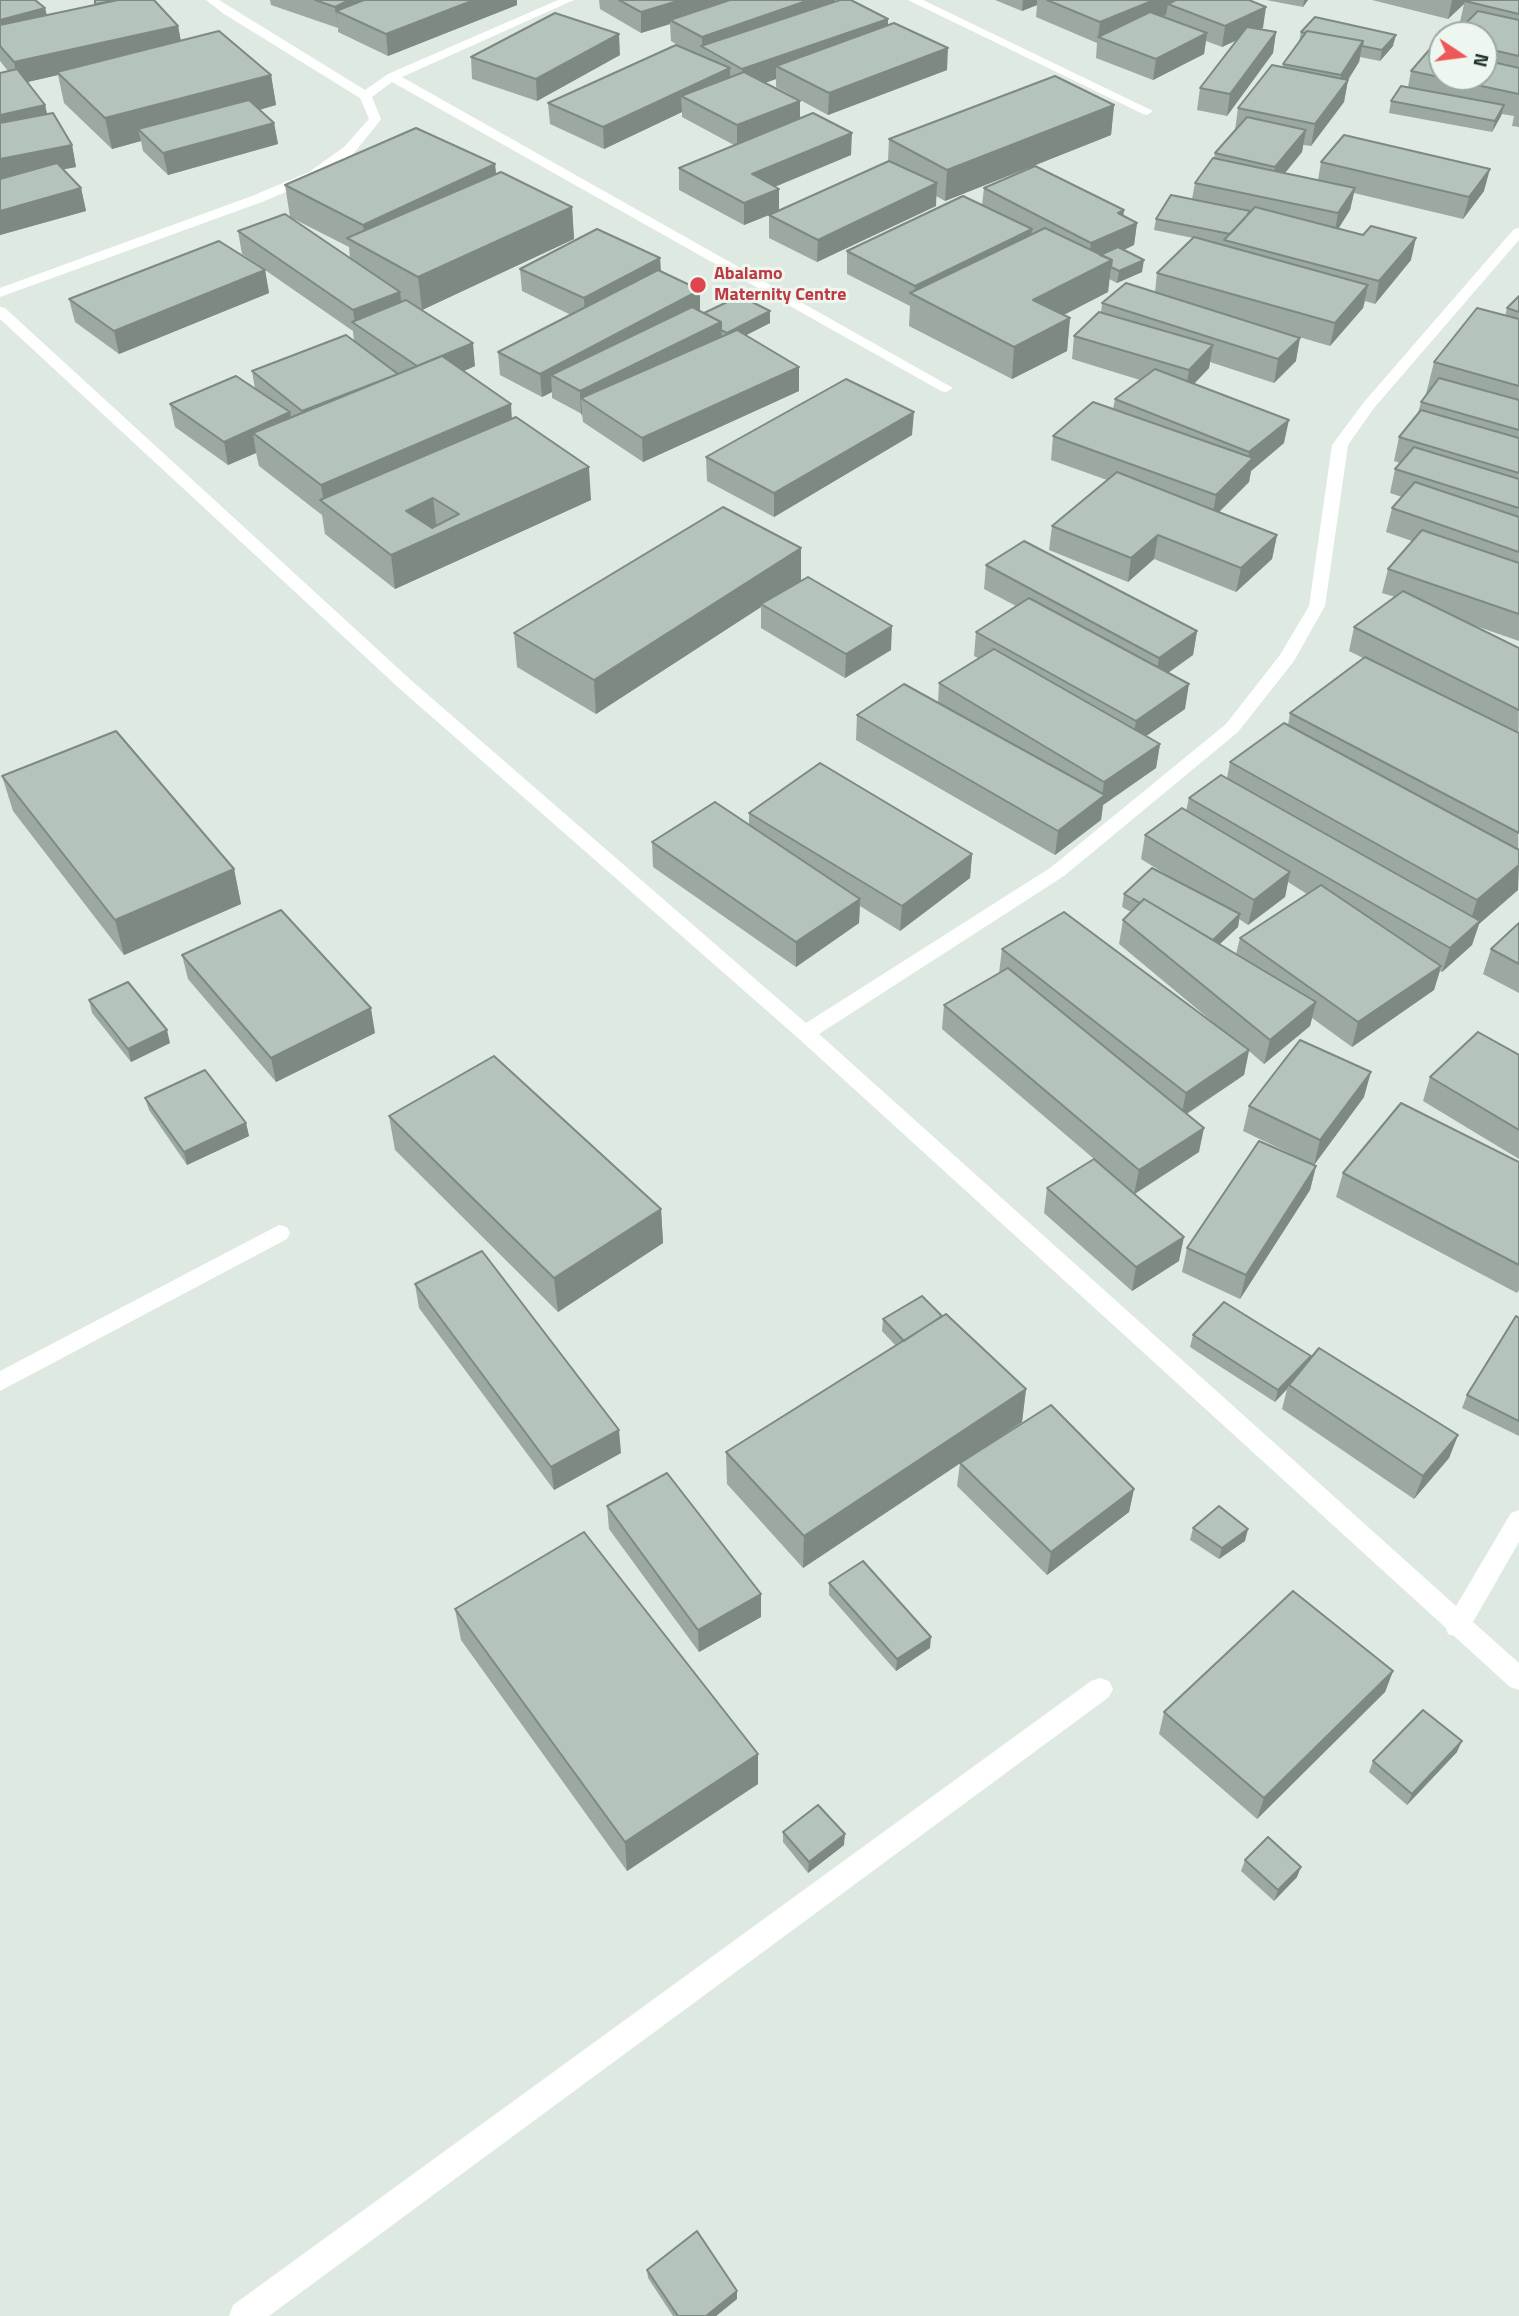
<!DOCTYPE html>
<html>
<head>
<meta charset="utf-8">
<style>
  body { margin:0 }
  #map { position:relative; width:1519px; height:2316px; overflow:hidden; background:#dee9e1; font-family:"Titillium Web",sans-serif }
  canvas { display:block }
  .north { position:absolute; left:1428px; top:21px; width:70px; height:70px; box-sizing:border-box; background:#eef6f0; border:2px solid #9caaa2; border-radius:50%; rotate:103deg; font-size:19px; font-weight:700; line-height:28px; text-align:center; color:#20382c }
  .north::after { content:''; display:block; margin:auto; width:24px; height:32px; background:#ed5859; clip-path:polygon(50% 0,100% 100%,50% 72%,0 100%) }
</style>
</head>
<body>
<div id="map">
<canvas width="1519" height="2316"></canvas>
<div class="north">N</div>
</div>
<script>
const ctx = document.querySelector('canvas').getContext('2d');
ctx.lineJoin = 'round';
function poly(rows) {
  const path = new Path2D();
  for (const r of rows) {
    path.moveTo(r[0], r[1]);
    for (let i = 2; i < r.length; i += 2) path.lineTo(r[i], r[i + 1]);
  }
  return path;
}
function fillPath(path, color) {
  ctx.fillStyle = color;
  ctx.fill(path, 'evenodd');
}
function trace(path, color, width, dash) {
  ctx.strokeStyle = color;
  ctx.lineWidth = width;
  ctx.lineCap = dash ? 'butt' : 'round';
  ctx.setLineDash(dash || []);
  ctx.stroke(path);
}
function write(font, color, halo, rows, align = 'center') {
  ctx.font = font + ' "Titillium Web",sans-serif';
  ctx.lineWidth = 6;
  ctx.setLineDash([]);
  ctx.textBaseline = 'middle';
  ctx.strokeStyle = halo;
  ctx.fillStyle = color;
  for (const [text, x, y, turn = 0] of rows) {
    ctx.save();
    ctx.translate(x, y);
    ctx.rotate((+turn || 0) * Math.PI / 180);
    ctx.textAlign = isNaN(turn) ? turn : align;
    if (halo) ctx.strokeText(text, 0, 0);
    ctx.fillText(text, 0, 0);
    ctx.restore();
  }
}
fillPath(poly([
  [206,0,219,0,365,90,388,74,558,0,574,0,402,77,953,388,946,392,941,391,392,82,372,97,381,119,379,122,354,153,319,178,262,202,0,297,0,288,252,196,309,172,344,147,369,119,360,98,224,14,206,0],
  [908,0,923,0,1153,111,1147,115,1143,114,908,0],
  [1519,228,1519,240,1374,408,1348,445,1325,606,1294,661,1238,732,1064,876,819,1034,1456,1606,1511,1513,1519,1510,1519,1542,1473,1622,1519,1663,1519,1690,1510,1687,1454,1636,1448,1634,1446,1628,798,1038,400,689,0,319,0,307,5,308,412,681,806,1023,1050,868,1226,724,1280,655,1309,606,1332,445,1364,402,1514,229,1519,228],
  [279,1225,287,1227,290,1233,287,1239,0,1391,0,1371,279,1225],
  [1100,1678,1109,1681,1113,1689,1109,1697,269,2316,229,2316,233,2305,1091,1681,1100,1678]
]), '#fff');
fillPath(poly([
  [0,0,35,0,45,8,47,15,96,5,95,0,154,0,178,26,181,41,219,31,271,75,276,105,260,110,274,123,278,144,168,175,143,151,141,141,112,149,64,103,58,75,27,82,45,105,47,114,53,113,72,145,76,167,62,169,81,188,86,211,0,235,0,73,8,71,0,61,0,46,1,47,0,46],
  [270,0,517,0,517,5,388,56,338,32,338,28,271,5],
  [599,0,835,0,835,2,888,25,947,70,828,115,776,87,776,79,765,83,800,101,800,119,851,155,775,187,779,189,779,211,744,225,679,190,679,168,734,145,682,117,682,112,604,149,550,124,548,103,684,49,671,41,670,24,641,33,600,9],
  [995,0,1249,0,1263,28,1260,29,1276,32,1273,53,1227,116,1197,110,1200,88,1237,40,1222,47,1206,41,1204,54,1153,80,1096,58,1097,43,1036,17,1037,5,1022,11],
  [1266,0,1308,0,1303,7],
  [1372,0,1519,0,1519,127,1512,126,1514,116,1502,114,1492,132,1389,113,1391,101,1408,87,1411,71,1484,77,1484,35,1466,23,1460,22,1464,4,1448,19],
  [1301,32,1393,46,1380,61,1360,57,1359,62,1348,80,1344,102,1311,146,1303,145,1302,152,1285,173,1318,180,1321,162,1484,191,1463,219,1354,193,1350,210,1338,228,1411,260,1375,304,1365,301,1363,308,1330,346,1282,332,1296,361,1274,383,1210,362,1209,368,1194,384,1284,443,1251,471,1249,482,1219,512,1277,535,1272,559,1236,592,1154,559,1128,582,1049,550,1052,526,1107,480,1051,460,1053,436,1113,409,1115,399,1140,380,1072,359,1074,336,1101,312,1102,303,1155,292,1157,273,1193,238,1154,230,1156,219,1192,199,1195,183,1214,158,1215,153,1235,130,1238,108,1283,67,1283,64,1299,42],
  [620,55,537,101,472,79,471,57],
  [1114,105,1111,135,945,201,936,196,936,206,817,262,769,238,769,215,888,161,889,139],
  [495,164,496,174,572,207,574,239,422,310,412,304,475,366,464,371,512,418,591,500,395,589,325,534,322,515,259,466,256,453,228,465,175,427,170,404,255,389,252,371,354,341,353,331,242,254,238,231,350,258,349,247,290,217,285,185],
  [984,188,1123,216,1137,223,1134,245,1124,250,1142,272,1117,283,1109,279,1108,292,1064,315,1070,318,1067,351,1012,379,909,326,910,306,847,274,847,251,982,205],
  [660,258,661,271,700,311,704,313,770,323,746,335,799,367,799,391,643,462,583,422,582,414,552,398,552,392,542,397,500,375,498,352,571,315,522,291,520,269],
  [265,270,269,293,119,354,75,322,69,299],
  [1519,296,1519,641,1467,623,1519,648,1518,890,1479,924,1472,945,1442,972,1440,971,1434,990,1352,1047,1312,1018,1310,1026,1264,1064,1249,1051,1244,1075,1187,1114,1199,1152,1135,1194,1179,1261,1132,1291,1044,1213,1047,1188,1094,1159,942,1029,944,1005,999,973,1002,949,1232,1038,1119,944,1123,920,1131,912,1122,907,1124,894,1180,883,1141,859,1145,835,1186,811,1189,798,1227,778,1230,762,1288,725,1290,713,1363,658,1349,651,1354,627,1395,597,1382,593,1388,569,1412,541,1386,532,1392,508,1402,497,1390,493,1395,469,1400,463,1394,461,1399,437,1418,413,1421,402,1426,394,1434,362,1505,316,1507,308],
  [1288,882,1307,894,1240,938,1236,954,1220,944,1238,927,1239,919,1248,925,1285,897],
  [912,435,774,517,707,481,706,457],
  [801,548,801,581,891,650,845,678,761,628,761,607,596,714,517,667,514,633],
  [986,565,1197,631,1193,655,1168,673,1185,709,1146,736,1160,744,1156,768,1103,805,1101,820,1055,855,856,740,857,715,938,703,939,683,978,658,974,656,976,632,1016,606,984,589],
  [2,776,234,869,241,904,124,955,13,811],
  [749,813,972,854,970,878,900,931,860,906,859,923,796,967,653,867,652,842,749,825],
  [1519,923,1519,993,1483,974,1491,949],
  [182,955,375,1033,276,1082,188,979],
  [89,1000,170,1043,131,1062,92,1013],
  [1519,1055,1519,1159,1423,1101,1430,1077],
  [1364,1097,1314,1165,1243,1131,1249,1106],
  [145,1098,246,1123,249,1136,187,1165,149,1110],
  [389,1116,661,1209,663,1243,558,1312,395,1150],
  [1519,1162,1519,1290,1517,1293,1336,1197,1343,1173],
  [1316,1166,1310,1190,1240,1299,1182,1272,1187,1248],
  [415,1284,621,1453,554,1490,419,1308],
  [942,1316,1026,1389,1022,1422,803,1568,727,1484,726,1452,896,1346,882,1331,883,1319],
  [1519,1318,1519,1436,1462,1408,1467,1395],
  [1193,1335,1310,1359,1458,1435,1449,1458,1414,1499,1282,1409,1287,1389,1275,1402,1190,1347],
  [960,1463,1134,1489,1129,1512,1047,1575,957,1486],
  [607,1506,761,1617,699,1652,609,1529],
  [1193,1528,1245,1541,1219,1559,1190,1540],
  [829,1583,930,1648,896,1671,829,1595],
  [455,1609,758,1784,627,1871,461,1640],
  [1393,1671,1385,1692,1257,1819,1159,1734,1164,1712],
  [1457,1752,1407,1805,1369,1772,1373,1761],
  [783,1832,844,1845,808,1873,783,1842],
  [1245,1860,1297,1877,1274,1901,1241,1871],
  [647,2270,737,2291,737,2299,716,2316,673,2316,648,2278]
]), '#9ba9a0');
fillPath(poly([
  [349,0,395,0,336,11,338,28,335,7],
  [474,0,517,0,517,5,388,56,386,34],
  [681,0,749,0,670,20,670,24,641,33,641,12],
  [809,0,835,0,834,12,702,47,702,37],
  [1023,0,1037,0,1037,5,1022,11],
  [1154,0,1201,0,1168,4,1166,15,1106,40,1098,37,1100,22],
  [1304,0,1308,0,1303,7],
  [1452,0,1466,0,1465,1,1464,4,1448,19],
  [1266,7,1263,28,1222,47,1225,26],
  [45,8,50,29,0,42,0,20],
  [888,19,888,40,776,66,776,79,742,91,742,69],
  [178,26,182,47,57,72,58,75,19,84,14,62],
  [1276,32,1273,53,1227,116,1230,94],
  [1207,33,1204,54,1153,80,1156,59],
  [619,34,620,55,537,101,536,79],
  [1396,35,1393,46,1380,61,1382,50],
  [1363,41,1359,62,1346,83,1348,80,1344,102,1311,146,1315,124,1338,94,1341,75],
  [948,48,947,70,828,115,829,93],
  [730,68,730,89,681,96,682,112,604,149,603,127],
  [271,75,276,105,149,139,138,129,141,141,112,149,105,118],
  [800,101,800,122,737,147,737,125],
  [45,105,50,127,0,138,0,115],
  [1114,105,1111,135,945,201,947,170],
  [1504,105,1501,116,1492,132,1495,121],
  [274,123,278,144,168,175,163,153],
  [1306,130,1302,152,1272,189,1275,167],
  [852,133,851,155,752,196,752,174],
  [72,145,76,167,0,182,0,159],
  [495,164,498,195,366,249,363,225],
  [1490,169,1484,191,1463,219,1469,197],
  [937,183,936,206,817,262,818,240],
  [81,188,86,211,0,235,0,211],
  [1355,188,1350,210,1334,236,1338,213],
  [779,189,779,211,744,225,744,203],
  [572,207,574,239,422,310,418,277],
  [1124,210,1122,229,1137,223,1134,245,1088,266,1091,243,1118,213],
  [1032,229,1030,251,915,296,915,286],
  [1416,238,1411,260,1375,304,1379,281],
  [660,258,661,280,585,321,584,298],
  [1112,260,1108,292,1030,332,1033,300],
  [1144,260,1142,272,1117,283,1119,271],
  [265,270,269,293,119,354,114,331],
  [1368,285,1363,308,1330,346,1335,323],
  [700,290,700,313,551,375,552,392,542,397,540,374],
  [400,292,403,315,355,324,353,310],
  [770,311,770,323,727,345,727,333],
  [1070,318,1067,351,1012,379,1014,347],
  [721,322,722,346,581,398,582,414,581,415,580,391],
  [1300,338,1296,361,1274,383,1278,359],
  [473,343,475,366,420,390,418,366],
  [1213,345,1209,368,1185,393,1189,370],
  [799,367,799,391,643,462,642,438],
  [398,374,306,434,302,411],
  [511,404,513,437,324,503,321,485],
  [290,412,294,436,253,433,256,453,228,465,224,442],
  [914,412,912,435,774,517,774,493],
  [1289,420,1284,443,1251,471,1249,482,1212,519,1216,495,1247,465,1249,452],
  [589,467,591,500,395,589,391,555],
  [433,498,437,531,406,511],
  [1158,535,1154,559,1128,582,1131,558],
  [1277,535,1272,559,1236,592,1241,568],
  [801,548,801,582,761,604,761,607,596,714,594,680],
  [892,626,891,650,845,678,846,654],
  [1197,631,1193,655,1155,682,1159,658],
  [1189,684,1185,709,1132,746,1136,721],
  [1160,744,1156,768,1103,805,1101,820,1055,855,1058,831,1102,797,1104,782],
  [972,854,970,878,900,931,902,906],
  [1519,865,1518,890,1479,924,1472,945,1442,972,1450,948,1467,932,1477,900],
  [234,869,241,904,124,955,115,920],
  [1290,872,1285,897,1248,925,1254,900],
  [860,899,859,923,796,967,796,942],
  [1240,914,1238,927,1210,953,1213,940],
  [1441,966,1434,990,1352,1047,1358,1022],
  [1316,1002,1310,1026,1264,1064,1270,1040],
  [371,1008,375,1033,276,1082,271,1058],
  [167,1030,170,1043,131,1062,128,1049],
  [1249,1050,1244,1075,1181,1117,1186,1093],
  [1371,1072,1364,1097,1314,1165,1320,1140],
  [246,1123,249,1136,187,1165,184,1152],
  [1204,1128,1199,1152,1134,1194,1139,1170],
  [1316,1166,1310,1190,1240,1299,1246,1275],
  [661,1209,663,1243,558,1312,554,1278],
  [1184,1237,1179,1261,1132,1291,1136,1267],
  [1311,1356,1307,1368,1289,1385,1287,1389,1275,1402,1278,1390],
  [1026,1389,1022,1422,803,1568,804,1536],
  [619,1430,621,1453,554,1490,551,1467],
  [1458,1435,1449,1458,1414,1499,1423,1476],
  [1134,1489,1129,1512,1047,1575,1051,1552],
  [1248,1529,1245,1541,1219,1559,1222,1548],
  [761,1594,761,1617,699,1652,698,1630],
  [931,1637,930,1648,896,1671,897,1659],
  [1393,1671,1385,1692,1257,1819,1264,1798],
  [1462,1741,1457,1752,1407,1805,1412,1794],
  [758,1754,758,1784,627,1871,625,1842],
  [845,1834,844,1845,808,1873,809,1862],
  [1301,1867,1297,1877,1274,1901,1278,1890],
  [737,2291,737,2299,716,2316,706,2316]
]), '#7e8982');
const building = poly([
  [0,0,35,0,45,8,0,20,0,0],
  [95,0,118,0,95,4,95,0],
  [118,0,154,0,178,26,14,62,0,46,0,25,118,0],
  [315,0,349,0,335,7,315,0],
  [364,0,474,0,386,34,336,11,364,0],
  [619,0,681,0,641,12,619,0],
  [730,0,809,0,702,37,670,20,730,0],
  [840,0,851,0,888,19,742,69,701,46,840,0],
  [1047,0,1154,0,1100,22,1047,0],
  [1176,0,1249,0,1266,7,1225,26,1168,4,1176,0],
  [1466,0,1519,0,1519,14,1465,1,1466,0],
  [1478,11,1519,20,1519,56,1484,48,1484,35,1454,35,1478,11],
  [1150,12,1207,33,1156,59,1098,37,1150,12],
  [555,13,619,34,536,79,471,57,555,13],
  [1315,17,1396,35,1382,50,1362,46,1363,41,1307,31,1305,33,1301,32,1315,17],
  [894,23,948,48,829,93,776,66,894,23],
  [1247,27,1276,32,1230,94,1200,88,1247,27],
  [219,31,271,75,105,118,57,72,219,31],
  [1307,31,1363,41,1341,75,1283,64,1307,31],
  [676,45,730,68,603,127,548,103,676,45],
  [1430,49,1442,51,1442,77,1484,77,1484,60,1519,68,1519,94,1411,71,1430,49],
  [1272,65,1348,80,1315,124,1238,108,1272,65],
  [17,69,45,105,0,115,0,73,17,69],
  [744,72,800,101,737,125,681,96,744,72],
  [1055,76,1114,105,947,170,889,139,1055,76],
  [1401,86,1504,105,1495,121,1391,101,1401,86],
  [249,100,274,123,163,153,138,129,249,100],
  [53,113,72,145,0,159,0,123,53,113],
  [813,113,852,133,752,174,779,189,744,203,679,168,813,113],
  [1247,117,1306,130,1275,167,1215,153,1247,117],
  [416,128,495,164,363,225,285,185,416,128],
  [1344,135,1490,169,1469,197,1321,162,1344,135],
  [1213,158,1355,188,1338,213,1195,183,1213,158],
  [889,161,937,183,818,240,769,215,889,161],
  [57,163,81,188,0,211,0,179,57,163],
  [1035,166,1124,210,1118,213,1137,223,1091,243,984,188,1035,166],
  [501,172,572,207,418,277,347,238,501,172],
  [1171,195,1250,211,1245,218,1230,234,1156,219,1171,195],
  [963,196,1032,229,915,286,847,251,963,196],
  [1255,207,1363,235,1371,226,1416,238,1379,281,1224,240,1255,207],
  [285,214,400,292,353,310,238,231,285,214],
  [1045,228,1112,260,1033,300,1070,318,1014,347,910,293,1045,228],
  [597,229,660,258,584,298,520,269,597,229],
  [1194,237,1368,285,1335,323,1157,273,1194,237],
  [219,241,265,270,114,331,69,299,219,241],
  [1118,247,1144,260,1119,271,1111,267,1112,260,1100,255,1118,247],
  [658,270,700,290,540,374,498,352,658,270],
  [1126,283,1300,338,1278,359,1102,303,1126,283],
  [740,296,770,311,727,333,721,330,721,322,704,313,740,296],
  [1519,296,1519,312,1507,308,1519,296],
  [406,300,473,343,417,366,352,322,406,300],
  [692,307,721,322,580,391,551,375,692,307],
  [1477,308,1519,319,1519,386,1434,362,1477,308],
  [1099,312,1213,345,1189,370,1074,336,1099,312],
  [737,330,799,367,642,438,581,398,737,330],
  [346,335,398,374,302,411,252,371,346,335],
  [442,356,511,404,321,485,253,433,442,356],
  [1155,369,1289,420,1249,452,1115,399,1155,369],
  [236,376,290,412,224,442,170,404,236,376],
  [1439,378,1519,400,1519,430,1421,402,1439,378],
  [846,379,914,412,774,493,706,457,846,379],
  [1093,402,1253,458,1216,495,1053,436,1093,402],
  [1421,410,1519,438,1519,473,1399,437,1421,410],
  [516,417,589,467,391,555,320,500,516,417],
  [433,498,459,514,432,528,406,511,433,498],
  [1414,447,1519,479,1519,508,1395,469,1414,447],
  [1117,472,1277,535,1241,568,1158,535,1131,558,1052,526,1117,472],
  [1415,482,1519,517,1519,552,1392,508,1415,482],
  [723,507,801,548,594,680,514,633,723,507],
  [1422,530,1519,563,1519,614,1388,569,1422,530],
  [1024,541,1197,631,1159,658,986,565,1024,541],
  [808,577,892,626,846,654,761,604,808,577],
  [1403,591,1519,648,1519,710,1354,627,1403,591],
  [1029,598,1189,684,1136,721,976,632,1029,598],
  [994,649,1160,744,1104,782,939,683,994,649],
  [1365,657,1519,733,1519,833,1290,713,1365,657],
  [904,684,1105,795,1058,831,857,715,904,684],
  [1284,723,1519,850,1519,865,1477,900,1230,762,1284,723],
  [116,731,234,869,115,920,2,776,116,731],
  [820,763,972,854,902,906,749,813,820,763],
  [1221,775,1480,921,1450,948,1189,798,1221,775],
  [715,802,860,899,796,942,652,842,715,802],
  [1182,808,1290,872,1254,900,1145,835,1182,808],
  [1152,868,1240,914,1213,940,1144,899,1140,903,1124,894,1152,868],
  [1321,885,1441,966,1358,1022,1240,938,1321,885],
  [1144,899,1316,1002,1270,1040,1123,920,1144,899],
  [281,910,371,1008,271,1058,182,955,281,910],
  [1064,912,1249,1050,1186,1093,1002,949,1064,912],
  [1519,923,1519,964,1491,949,1519,923],
  [1008,968,1204,1128,1139,1170,944,1005,1008,968],
  [128,982,167,1030,128,1049,89,1000,128,982],
  [1478,1032,1519,1055,1519,1130,1430,1077,1478,1032],
  [1300,1040,1371,1072,1320,1140,1249,1106,1300,1040],
  [494,1056,661,1209,554,1278,389,1116,494,1056],
  [205,1070,246,1123,184,1152,145,1098,205,1070],
  [1401,1103,1519,1162,1519,1265,1343,1173,1401,1103],
  [1259,1141,1316,1166,1246,1275,1187,1248,1259,1141],
  [1094,1159,1184,1237,1136,1267,1047,1188,1094,1159],
  [482,1251,619,1430,551,1467,415,1284,482,1251],
  [922,1296,942,1316,904,1341,883,1319,922,1296],
  [1224,1302,1311,1356,1278,1390,1193,1335,1224,1302],
  [946,1314,1026,1389,804,1536,726,1452,946,1314],
  [1516,1316,1519,1318,1519,1421,1467,1395,1516,1316],
  [1319,1348,1458,1435,1423,1476,1289,1385,1319,1348],
  [1051,1405,1134,1489,1051,1552,960,1463,1051,1405],
  [667,1473,761,1594,698,1630,607,1506,667,1473],
  [1219,1506,1248,1529,1222,1548,1193,1528,1219,1506],
  [584,1532,758,1754,625,1842,455,1609,584,1532],
  [863,1561,931,1637,897,1659,829,1583,863,1561],
  [1293,1591,1393,1671,1264,1798,1164,1712,1293,1591],
  [1423,1710,1462,1741,1412,1794,1373,1761,1423,1710],
  [818,1805,845,1834,809,1862,783,1832,818,1805],
  [1268,1837,1301,1867,1278,1890,1245,1860,1268,1837],
  [697,2231,737,2291,706,2316,678,2316,647,2270,697,2231]
]);
fillPath(building, '#b4c4ba');
trace(building, '#7e8982', 2);
for (const [x, y, r, color] of [
  [698,285,9,"#e0444e"]
]) {
  const dot = new Path2D();
  dot.arc(x, y, r, 0, 2 * Math.PI);
  ctx.fillStyle = color;
  ctx.fill(dot);
  trace(dot, '#eef6f0', 2.5);
}
write('bold 18px', '#be3a42', '#eef6f0', [
  ["Abalamo",714,275],
  ["Maternity Centre",714,296]
], 'left');
</script>
</body>
</html>
